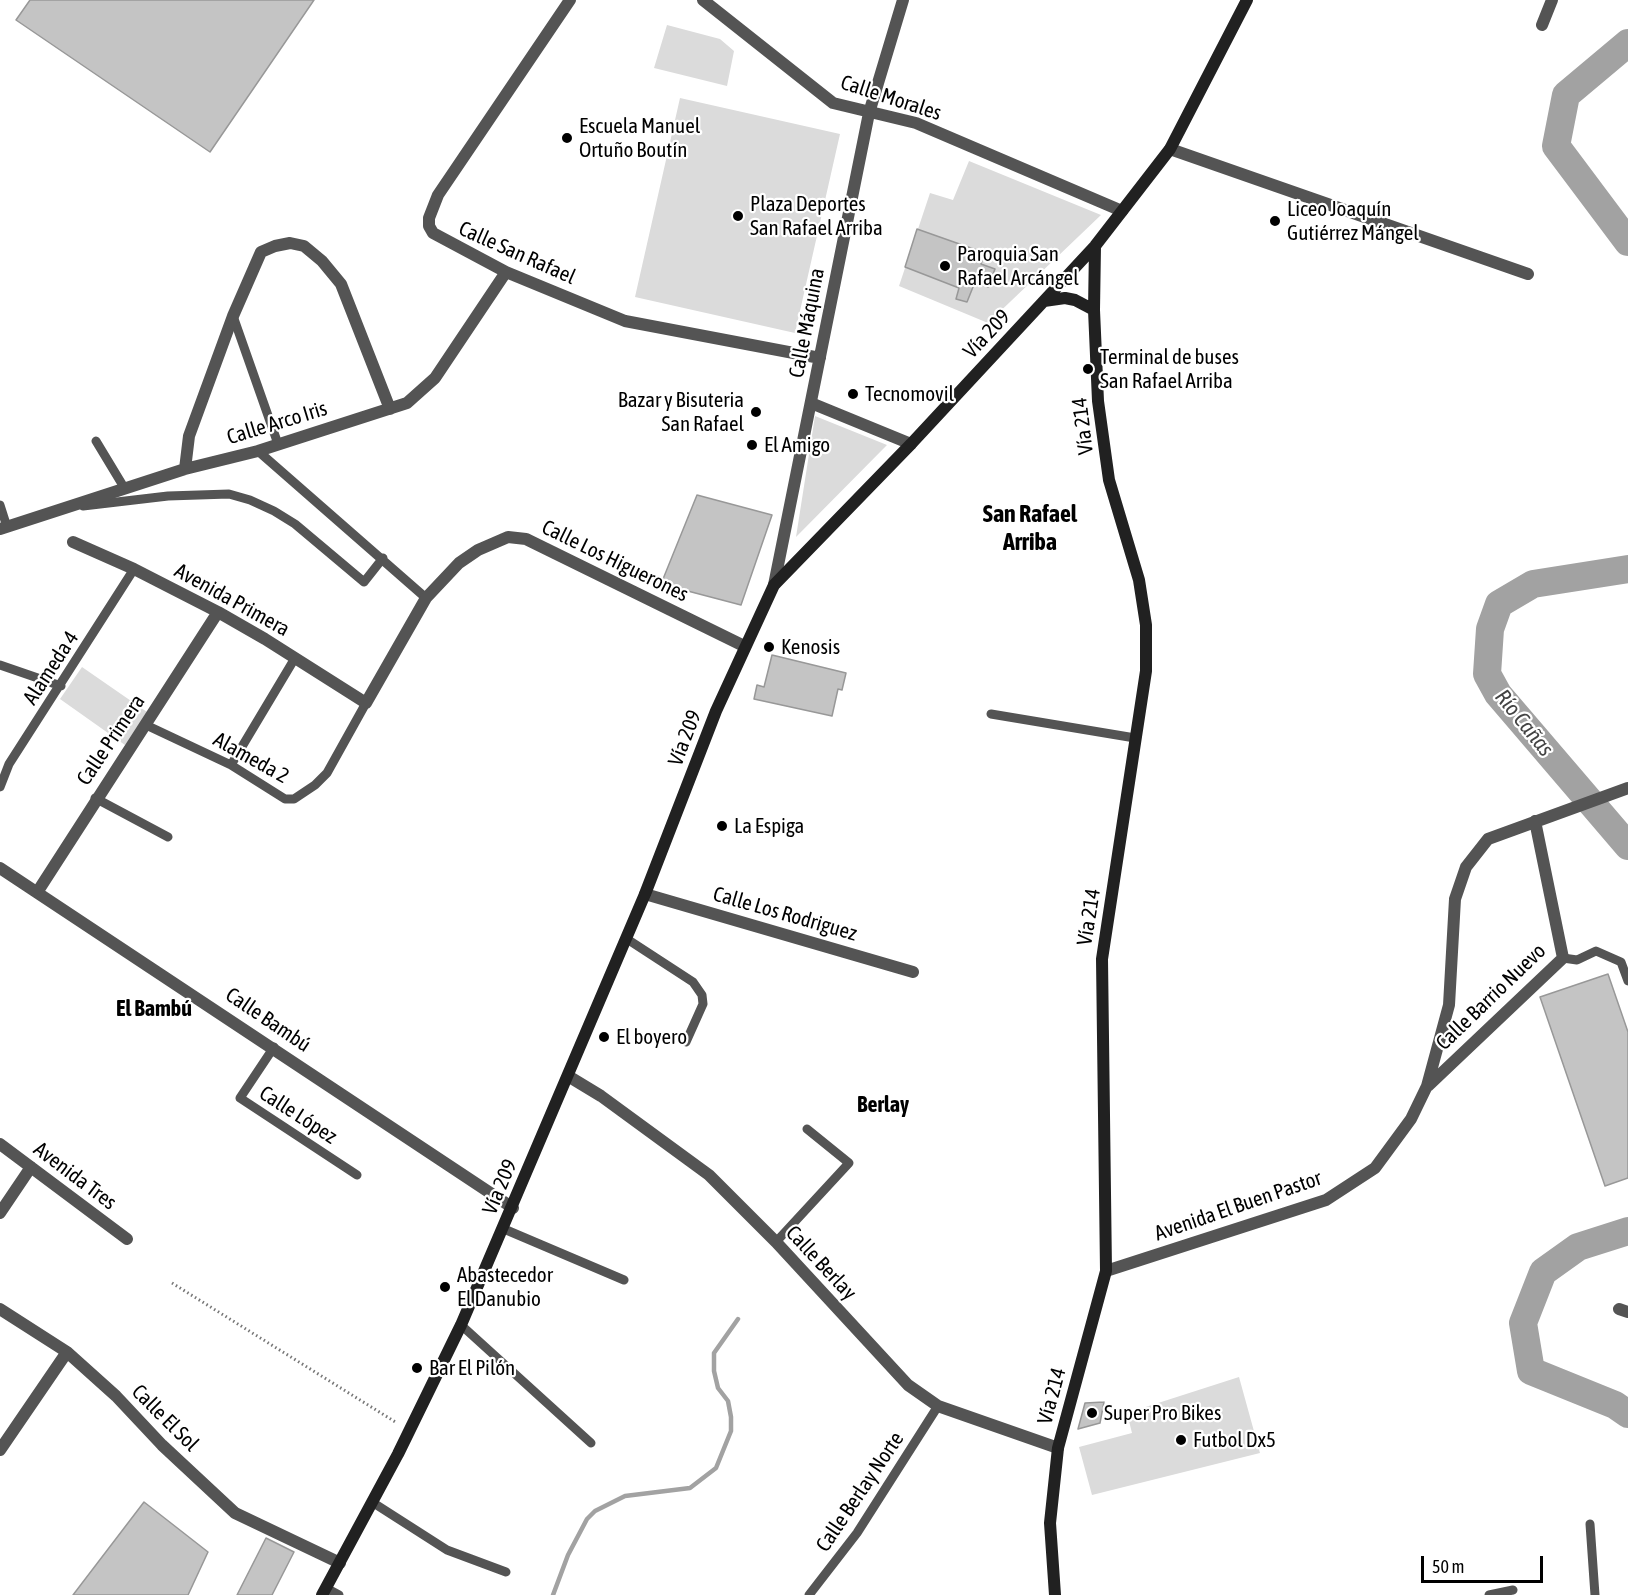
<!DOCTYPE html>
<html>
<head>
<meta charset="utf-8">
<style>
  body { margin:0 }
  #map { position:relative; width:1628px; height:1595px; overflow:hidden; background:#fff; font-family:"Asap Condensed",sans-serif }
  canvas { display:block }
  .scale { position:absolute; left:1421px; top:1556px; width:122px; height:27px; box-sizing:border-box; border:3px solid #000; border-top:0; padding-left:8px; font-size:18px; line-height:21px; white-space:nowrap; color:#000; -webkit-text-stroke:4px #fff; paint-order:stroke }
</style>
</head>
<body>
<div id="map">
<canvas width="1628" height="1595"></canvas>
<div class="scale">50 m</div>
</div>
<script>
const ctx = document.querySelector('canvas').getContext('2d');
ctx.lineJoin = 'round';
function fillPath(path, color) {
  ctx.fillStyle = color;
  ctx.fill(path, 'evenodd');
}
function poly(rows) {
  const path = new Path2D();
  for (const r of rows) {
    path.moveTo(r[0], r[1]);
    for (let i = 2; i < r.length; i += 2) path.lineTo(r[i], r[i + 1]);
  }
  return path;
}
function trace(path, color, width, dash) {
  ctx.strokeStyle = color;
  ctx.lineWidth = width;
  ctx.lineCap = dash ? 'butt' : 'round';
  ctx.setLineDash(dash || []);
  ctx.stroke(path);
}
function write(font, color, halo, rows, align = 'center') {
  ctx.font = font + ' "Asap Condensed",sans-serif';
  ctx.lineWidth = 4.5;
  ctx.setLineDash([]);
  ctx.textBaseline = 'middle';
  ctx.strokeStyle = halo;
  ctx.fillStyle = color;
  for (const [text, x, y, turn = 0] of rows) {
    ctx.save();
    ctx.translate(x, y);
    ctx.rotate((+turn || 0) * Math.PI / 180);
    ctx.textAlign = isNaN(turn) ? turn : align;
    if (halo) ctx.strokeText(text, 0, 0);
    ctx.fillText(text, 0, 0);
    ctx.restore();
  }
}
fillPath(poly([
  [667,25,720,39,734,51,727,86,654,68],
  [680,98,840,134,795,333,635,297],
  [969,161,1101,215,988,323,899,286,930,193,953,200],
  [815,416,887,445,796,537],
  [82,667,147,712,125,745,60,699],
  [1239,1377,1260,1453,1092,1495,1079,1447,1132,1433,1127,1413]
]), '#dbdbdb');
trace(poly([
  [553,1595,568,1555,587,1519,595,1511,625,1496,690,1488,716,1468,731,1431,731,1417,728,1401,718,1388,714,1371,714,1353,738,1319]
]), '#a2a2a2', 4.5);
trace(poly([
  [1628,43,1566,95,1556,146,1628,242],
  [1628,569,1533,584,1499,604,1490,629,1487,674,1498,694,1628,846],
  [1628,1231,1578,1247,1543,1272,1523,1323,1531,1371,1615,1405,1628,1414]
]), '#a2a2a2', 28);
const building = poly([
  [30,0,314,0,210,152,16,20,30,0],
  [917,229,985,253,981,264,995,269,988,287,975,282,967,302,956,299,959,288,905,267,917,229],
  [697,495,772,515,741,605,661,584,697,495],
  [772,655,846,673,842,690,838,689,832,716,754,699,757,685,764,687,772,655],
  [1608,974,1628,1032,1628,1178,1605,1186,1540,997,1608,974],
  [1104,1402,1100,1423,1078,1429,1085,1403,1104,1402],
  [144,1502,208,1552,188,1595,73,1595,144,1502],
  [266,1538,294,1552,272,1595,237,1595,266,1538]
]);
fillPath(building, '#c4c4c4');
trace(building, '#989898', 1.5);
trace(poly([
  [172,1283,397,1423]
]), '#767676', 3, [1.5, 3]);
trace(poly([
  [233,316,278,444],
  [96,441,125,489],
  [258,451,426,598],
  [0,505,7,527],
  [83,506,168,496,229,494,250,500,274,511,295,524,364,582,383,558],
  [0,665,61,686],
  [991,714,1135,738],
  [146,725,231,765,285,799,294,799,315,785,327,773,366,703],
  [231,765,295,658],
  [0,787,9,764,134,569],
  [95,798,168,837],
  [627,939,693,982,702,995,703,1004,686,1042],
  [1563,958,1577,960,1596,951,1621,962,1628,981],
  [274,1047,240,1098,357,1175],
  [504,1229,624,1280],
  [776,1242,849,1163,807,1129],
  [461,1325,591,1443],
  [372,1502,447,1550,506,1572],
  [1590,1524,1595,1595],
  [326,1588,339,1595],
  [809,1595,857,1533,938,1406],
  [1489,1595,1513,1590]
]), '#545454', 9);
trace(poly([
  [570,0,438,195,429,218,429,226,433,233,506,272,625,321,820,358],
  [703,0,833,103,916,123,1122,211],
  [1542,25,1552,0],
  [1170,149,1528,274],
  [811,403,911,444],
  [185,469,189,436,233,316,261,252,275,246,290,243,304,246,322,261,341,284,390,409],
  [0,529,185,469,258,451,407,403,435,378,506,272],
  [73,542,134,569,218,612,265,639,366,703,426,598,459,563,478,550,508,537,526,539,744,646],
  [774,585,869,113,903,0],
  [0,868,513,1208],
  [38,891,218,612],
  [645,894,913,972],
  [568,1076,601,1096,709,1175,776,1242,908,1385,938,1406,1058,1448],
  [1428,1086,1563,958,1535,821],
  [0,1144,127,1239],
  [0,1213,31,1167],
  [1106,1271,1326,1200,1375,1168,1411,1119,1427,1086,1449,1005,1455,899,1466,867,1488,839,1628,788],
  [0,1309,67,1352,116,1396,162,1445,235,1513,340,1563],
  [1619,1309,1628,1312],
  [0,1450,67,1352]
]), '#545454', 12);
trace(poly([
  [1044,301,1065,298,1075,300,1094,310],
  [322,1595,398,1454,461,1325,645,894,716,711,774,585,911,444,1095,246,1170,149,1247,0],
  [1055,1595,1050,1523,1058,1448,1106,1271,1102,959,1146,671,1146,625,1139,580,1109,480,1098,401,1094,310,1095,246]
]), '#212121', 12);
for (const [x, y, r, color] of [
  [567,138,6,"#000"],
  [738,216,6,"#000"],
  [1275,221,6,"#000"],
  [945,266,6,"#000"],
  [1088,369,6,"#000"],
  [853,394,6,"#000"],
  [756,412,6,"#000"],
  [752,445,6,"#000"],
  [769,647,6,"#000"],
  [722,826,6,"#000"],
  [604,1037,6,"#000"],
  [445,1287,6,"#000"],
  [417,1368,6,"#000"],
  [1092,1413,6,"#000"],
  [1181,1440,6,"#000"]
]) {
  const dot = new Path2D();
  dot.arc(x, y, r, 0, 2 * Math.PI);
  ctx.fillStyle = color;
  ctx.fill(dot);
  trace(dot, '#fff', 2);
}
write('21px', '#000', '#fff', [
  ["Calle Morales",891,98,18],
  ["Calle San Rafael",517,253,24],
  ["Calle Máquina",807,323,-79],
  ["Vía 209",987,334,-47],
  ["Calle Arco Iris",277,423,-17],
  ["Vía 214",1083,426,-97],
  ["Calle Los Higuerones",615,561,26],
  ["Avenida Primera",232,600,29],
  ["Alameda 4",51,668,-57],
  ["Vía 209",685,738,-69],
  ["Calle Primera",111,740,-56],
  ["Alameda 2",251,758,29],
  ["Calle Los Rodriguez",785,914,16],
  ["Vía 214",1089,917,-81],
  ["Calle Barrio Nuevo",1491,997,-44],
  ["Calle Bambú",268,1020,34],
  ["Calle López",298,1115,33],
  ["Avenida Tres",75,1176,37],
  ["Vía 209",500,1187,-67],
  ["Avenida El Buen Pastor",1238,1206,-19],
  ["Calle Berlay",821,1263,47],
  ["Vía 214",1052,1396,-75],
  ["Calle El Sol",165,1418,45],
  ["Calle Berlay Norte",860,1492,-56]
]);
write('21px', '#000', '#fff', [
  ["Escuela Manuel",579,126],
  ["Ortuño Boutín",579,150],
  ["Plaza Deportes",750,204],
  ["San Rafael Arriba",750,228],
  ["Liceo Joaquín",1287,209],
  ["Gutiérrez Mángel",1287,233],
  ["Paroquia San",957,254],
  ["Rafael Arcángel",957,278],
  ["Terminal de buses",1100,357],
  ["San Rafael Arriba",1100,381],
  ["Tecnomovil",865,394],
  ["Bazar y Bisuteria",744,400,"right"],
  ["San Rafael",744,424,"right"],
  ["El Amigo",764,445],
  ["Kenosis",781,647],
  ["La Espiga",734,826],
  ["El boyero",616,1037],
  ["Abastecedor",457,1275],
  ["El Danubio",457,1299],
  ["Bar El Pilón",429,1368],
  ["Super Pro Bikes",1104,1413],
  ["Futbol Dx5",1193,1440]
], 'left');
write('italic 22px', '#434343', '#fff', [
  ["Río Cañas",1524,723,51]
]);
write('bold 22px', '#000', '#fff', [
  ["El Bambú",154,1009],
  ["Berlay",883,1105]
]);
write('bold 24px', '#000', '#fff', [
  ["San Rafael",1030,514],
  ["Arriba",1030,542]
]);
</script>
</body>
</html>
